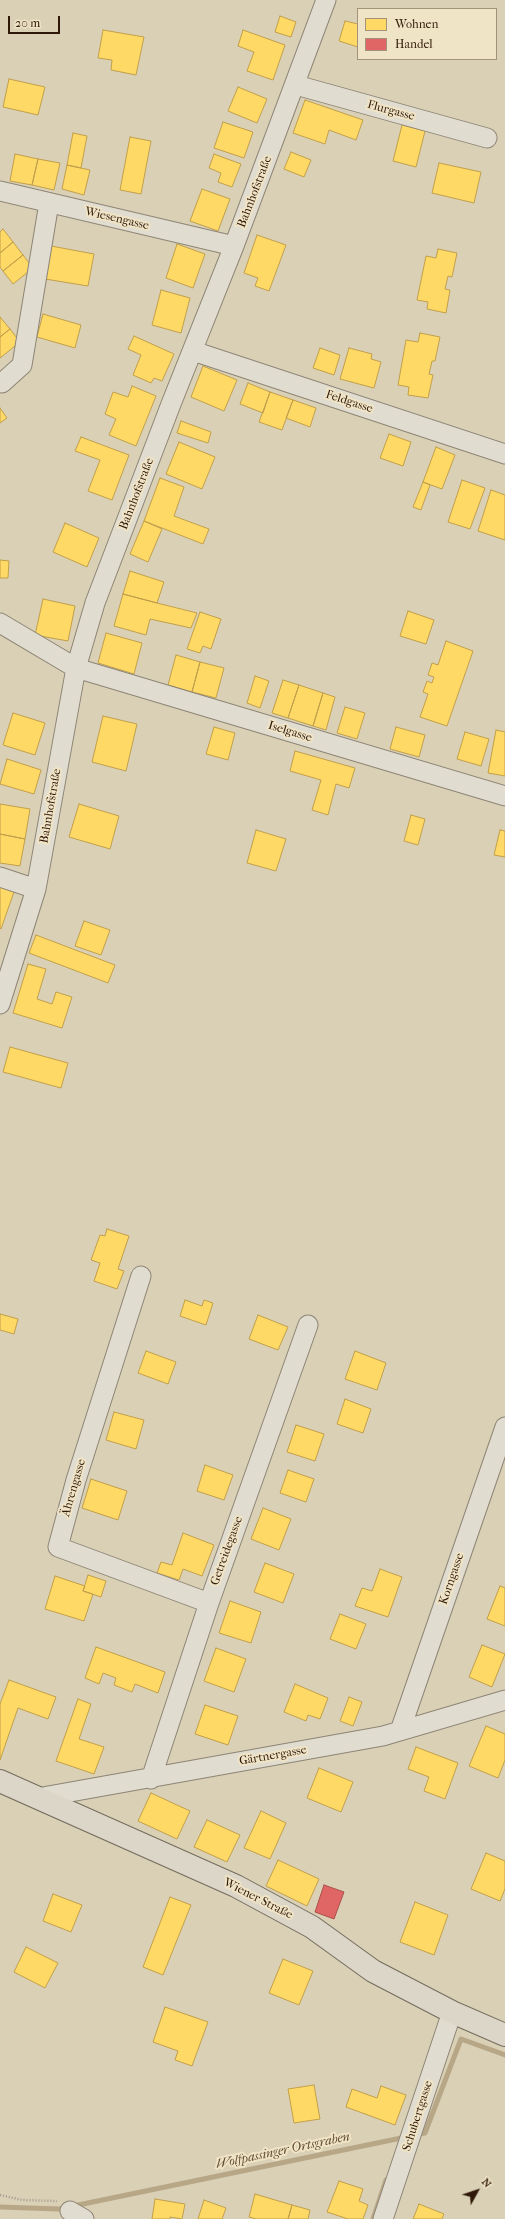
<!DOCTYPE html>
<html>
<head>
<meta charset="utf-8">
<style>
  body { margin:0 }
  #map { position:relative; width:505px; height:2219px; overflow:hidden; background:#d9d0b6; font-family:"IM FELL French Canon",serif }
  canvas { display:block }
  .legend { position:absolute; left:357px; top:8px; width:140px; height:52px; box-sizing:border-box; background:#f0e4c6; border:1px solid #a3927a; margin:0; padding:5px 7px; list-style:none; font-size:12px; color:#2f1808 }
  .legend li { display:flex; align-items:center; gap:8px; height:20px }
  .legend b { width:20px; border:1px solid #a3927a }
  .north { position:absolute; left:457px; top:2171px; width:40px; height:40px; -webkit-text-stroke:3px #f0e4c6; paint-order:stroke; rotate:50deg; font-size:11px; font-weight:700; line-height:16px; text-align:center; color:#2f1808 }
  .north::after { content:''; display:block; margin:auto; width:14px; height:18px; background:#2f1808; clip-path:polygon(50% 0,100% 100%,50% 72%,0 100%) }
  .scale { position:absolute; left:8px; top:16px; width:52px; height:18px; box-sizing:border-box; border:2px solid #2f1808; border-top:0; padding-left:5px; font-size:12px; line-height:14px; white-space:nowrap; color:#2f1808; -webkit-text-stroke:3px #f0e4c6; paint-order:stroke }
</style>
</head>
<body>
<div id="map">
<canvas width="505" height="2219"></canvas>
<ul class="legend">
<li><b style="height:11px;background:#ffd966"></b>Wohnen</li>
<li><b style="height:11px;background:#e06666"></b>Handel</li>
</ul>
<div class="north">N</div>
<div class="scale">20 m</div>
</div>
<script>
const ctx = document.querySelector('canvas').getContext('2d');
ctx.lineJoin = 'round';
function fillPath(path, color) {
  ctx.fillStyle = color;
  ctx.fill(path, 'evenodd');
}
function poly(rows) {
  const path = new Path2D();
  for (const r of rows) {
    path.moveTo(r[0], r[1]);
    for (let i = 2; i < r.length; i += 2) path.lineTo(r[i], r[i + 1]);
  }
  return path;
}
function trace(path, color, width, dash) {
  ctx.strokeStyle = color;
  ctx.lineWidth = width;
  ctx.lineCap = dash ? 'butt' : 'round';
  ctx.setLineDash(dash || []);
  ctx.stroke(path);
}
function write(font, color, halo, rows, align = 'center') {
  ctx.font = font + ' "IM FELL French Canon",serif';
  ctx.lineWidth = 4;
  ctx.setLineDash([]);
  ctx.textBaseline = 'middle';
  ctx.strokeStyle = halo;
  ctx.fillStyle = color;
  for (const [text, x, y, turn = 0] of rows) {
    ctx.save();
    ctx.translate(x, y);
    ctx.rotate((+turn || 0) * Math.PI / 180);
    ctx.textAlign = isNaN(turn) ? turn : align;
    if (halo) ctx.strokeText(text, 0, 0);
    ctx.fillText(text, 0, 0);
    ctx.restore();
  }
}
const homes = poly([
  [280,16,296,22,291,37,275,32,280,16],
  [345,21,358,24,358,47,339,41,345,21],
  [103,30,144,37,136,75,111,70,112,60,98,58,103,30],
  [243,30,285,45,273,80,247,71,254,52,238,46,243,30],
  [9,79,45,87,38,115,3,107,9,79],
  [238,87,267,99,257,123,228,111,238,87],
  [305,100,363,120,356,140,329,130,325,144,293,133,305,100],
  [223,122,253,132,244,158,214,148,223,122],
  [402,125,425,131,416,167,393,161,402,125],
  [73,133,87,136,81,168,67,165,73,133],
  [130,137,151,141,141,194,120,190,130,137],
  [291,152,311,160,304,177,284,169,291,152],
  [15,154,38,159,32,185,10,181,15,154],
  [214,154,241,164,232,187,218,182,221,173,209,168,214,154],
  [38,159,60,163,54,190,32,185,38,159],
  [439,163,481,172,474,203,432,193,439,163],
  [67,165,90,170,84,195,62,189,67,165],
  [202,189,230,199,218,231,190,221,202,189],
  [3,229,13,242,0,253,0,232,3,229],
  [257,235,286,245,269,291,255,286,258,278,244,273,257,235],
  [13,242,23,255,3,271,0,267,0,253,13,242],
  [177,244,205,254,193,288,166,278,177,244],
  [51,246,94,254,88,286,45,279,51,246],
  [438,249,457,253,452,277,448,276,445,289,450,290,446,313,427,309,428,302,417,300,426,256,436,258,438,249],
  [23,255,33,268,13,284,3,271,23,255],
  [161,290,190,298,181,333,152,325,161,290],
  [43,314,81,325,75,348,37,337,43,314],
  [0,317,10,329,0,337,0,317],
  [10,329,20,342,0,358,0,337,10,329],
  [420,333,440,337,435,361,432,361,429,374,433,375,428,398,408,395,409,387,398,385,406,340,418,342,420,333],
  [134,336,174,354,162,381,154,378,151,383,133,375,141,355,128,349,134,336],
  [320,348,340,355,334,375,313,368,320,348],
  [349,348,372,354,371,359,381,362,374,388,340,379,349,348],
  [203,366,237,380,224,411,191,397,203,366],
  [248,383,270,392,263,413,240,404,248,383],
  [132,386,156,396,136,446,109,435,116,419,105,414,113,392,128,397,132,386],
  [270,392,293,400,282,430,259,422,270,392],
  [293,400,316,408,310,427,286,418,293,400],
  [0,408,7,418,0,423,0,408],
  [181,421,211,432,208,443,177,433,181,421],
  [389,434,411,442,403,466,380,458,389,434],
  [81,437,129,455,112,500,88,491,100,460,75,451,81,437],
  [179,442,215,457,202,489,166,474,179,442],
  [436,447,455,455,442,489,423,482,436,447],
  [160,478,184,487,174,516,209,529,203,544,144,521,160,478],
  [462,480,485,488,470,529,448,522,462,480],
  [423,482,430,485,421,510,413,507,423,482],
  [491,490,505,495,505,540,478,531,491,490],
  [144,521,162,529,148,562,130,554,144,521],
  [65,523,99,538,87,567,53,552,65,523],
  [0,560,9,561,8,578,0,578,0,560],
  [130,571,164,582,157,603,123,594,130,571],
  [123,594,157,603,197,613,191,628,150,619,146,635,114,626,123,594],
  [43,599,75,606,68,641,35,635,43,599],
  [408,611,434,620,426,644,400,636,408,611],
  [200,612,221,619,211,649,203,646,200,653,187,649,200,612],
  [106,633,142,643,134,674,98,663,106,633],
  [446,641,473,651,447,726,420,717,428,694,423,692,427,681,432,683,434,677,428,675,432,663,438,665,446,641],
  [176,655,200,662,192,692,168,685,176,655],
  [200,662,224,668,216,698,192,692,200,662],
  [255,676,269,681,260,708,247,703,255,676],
  [283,680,299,685,288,718,272,713,283,680],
  [299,685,323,693,313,726,288,718,299,685],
  [323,693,335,697,326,730,313,726,323,693],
  [345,707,365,713,357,739,337,733,345,707],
  [13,713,45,723,35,755,3,745,13,713],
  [103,716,137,724,126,771,92,762,103,716],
  [214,727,235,733,228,760,206,754,214,727],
  [396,727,425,735,419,757,390,749,396,727],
  [496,730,505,732,505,776,488,773,496,730],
  [465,732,489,739,481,766,457,759,465,732],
  [295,751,355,768,349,788,336,784,328,815,312,810,321,780,290,771,295,751],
  [7,759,41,770,34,794,0,784,7,759],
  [0,804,30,809,25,839,0,834,0,804],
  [79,804,119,816,110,849,69,837,79,804],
  [411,815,425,819,418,845,404,841,411,815],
  [256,830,286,839,276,871,247,863,256,830],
  [500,830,505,831,505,857,494,855,500,830],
  [0,834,25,839,20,866,0,863,0,834],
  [0,884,15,889,1,929,0,928,0,884],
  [84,921,110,930,101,955,75,946,84,921],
  [36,935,115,965,108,983,29,953,36,935],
  [28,964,46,969,37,999,52,1004,56,992,72,997,62,1028,13,1013,28,964],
  [10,1047,68,1063,61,1088,3,1072,10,1047],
  [107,1229,129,1236,118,1269,124,1271,117,1289,94,1281,100,1263,91,1260,100,1235,105,1236,107,1229],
  [185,1300,202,1306,204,1300,213,1303,206,1325,180,1316,185,1300],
  [0,1314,18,1319,14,1334,0,1330,0,1314],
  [258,1315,288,1327,278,1350,249,1339,258,1315],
  [146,1351,176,1362,168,1384,138,1373,146,1351],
  [355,1351,386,1363,377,1390,345,1379,355,1351],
  [345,1399,371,1409,363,1433,337,1424,345,1399],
  [114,1412,144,1420,136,1449,106,1440,114,1412],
  [296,1425,324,1434,315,1461,287,1452,296,1425],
  [205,1465,233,1475,224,1500,197,1491,205,1465],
  [288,1470,314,1479,306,1502,280,1493,288,1470],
  [91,1479,127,1491,118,1520,82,1508,91,1479],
  [263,1508,291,1519,279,1550,251,1539,263,1508],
  [183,1533,214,1545,202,1576,183,1569,179,1580,157,1573,161,1562,172,1565,183,1533],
  [265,1563,294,1574,283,1603,254,1592,265,1563],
  [380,1569,402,1577,388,1617,355,1606,362,1588,372,1591,380,1569],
  [88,1575,106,1581,101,1597,83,1591,88,1575],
  [55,1576,85,1586,83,1591,93,1594,84,1621,45,1609,55,1576],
  [500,1586,505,1588,505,1626,487,1619,500,1586],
  [230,1601,261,1612,251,1643,219,1633,230,1601],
  [340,1614,366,1624,356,1649,330,1639,340,1614],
  [482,1645,505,1654,492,1687,469,1677,482,1645],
  [96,1647,165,1672,158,1693,135,1684,132,1692,114,1685,116,1678,103,1673,99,1684,85,1678,96,1647],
  [216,1648,246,1659,234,1692,204,1681,216,1648],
  [9,1680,56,1697,48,1719,18,1708,0,1760,0,1704,9,1680],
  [295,1684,328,1698,320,1719,308,1715,306,1721,284,1712,295,1684],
  [349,1697,362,1702,353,1726,340,1721,349,1697],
  [78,1699,91,1704,79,1739,104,1747,94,1774,56,1761,78,1699],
  [205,1705,238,1716,228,1745,195,1734,205,1705],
  [486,1726,505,1734,505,1760,498,1778,469,1766,486,1726],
  [416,1747,458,1763,445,1799,424,1791,429,1777,408,1769,416,1747],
  [319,1768,353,1782,341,1812,307,1798,319,1768],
  [151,1793,190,1811,177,1839,138,1821,151,1793],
  [261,1811,286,1823,270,1859,244,1848,261,1811],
  [207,1820,240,1835,227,1862,194,1847,207,1820],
  [486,1853,505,1861,505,1889,500,1901,471,1889,486,1853],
  [278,1860,319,1879,307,1906,266,1886,278,1860],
  [53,1894,82,1905,71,1932,43,1921,53,1894],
  [170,1897,191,1905,163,1975,143,1967,170,1897],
  [415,1902,448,1915,434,1955,400,1942,415,1902],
  [26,1947,58,1963,45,1988,14,1972,26,1947],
  [283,1959,313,1971,299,2005,269,1993,283,1959],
  [165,2007,208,2022,192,2066,175,2060,178,2051,153,2042,165,2007],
  [314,2085,320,2119,294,2123,288,2089,314,2085],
  [381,2086,406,2095,395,2125,346,2107,352,2089,377,2098,381,2086],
  [339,2181,363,2189,359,2201,368,2205,363,2219,348,2219,327,2212,339,2181],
  [255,2194,292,2205,288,2219,256,2219,249,2217,255,2194],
  [155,2199,185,2204,182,2219,170,2217,170,2219,152,2219,155,2199],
  [204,2200,226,2208,222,2219,198,2219,204,2200],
  [419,2204,444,2214,442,2219,413,2219,419,2204],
  [292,2205,310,2210,308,2219,288,2219,292,2205]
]);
fillPath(homes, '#ffd966');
trace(homes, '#c19f4a', 1);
const shops = poly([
  [324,1885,344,1892,334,1919,315,1912,324,1885]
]);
fillPath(shops, '#e06666');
trace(shops, '#ab4f4a', 1);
trace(poly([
  [415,2135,425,2133,461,2039,505,2055],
  [0,2207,59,2209,406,2137],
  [373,2219,386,2180]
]), '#b7a786', 5);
const minor = poly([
  [296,85,487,138],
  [0,191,234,246],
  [193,351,505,454],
  [2,383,22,365,49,203],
  [0,623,76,668,505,796],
  [0,877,36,889],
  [0,1004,36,889,76,668,95,603,171,404,234,246,326,0],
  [141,1276,76,1480,58,1547,209,1603],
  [400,1731,505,1427],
  [151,1779,209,1603,308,1325],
  [37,1798,383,1736,505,1700],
  [70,2211,84,2219],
  [383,2219,452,2012]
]);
const major = poly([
  [0,1781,236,1886,312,1927,373,1971,452,2012,505,2035]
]);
trace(minor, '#8d8575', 21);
trace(major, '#746c5d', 24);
trace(poly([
  [0,2195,22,2200,57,2201]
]), '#a09a8e', 2.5, [1, 2]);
trace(minor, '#e1dcd0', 19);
trace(major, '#dcd6c8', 22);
write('12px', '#2f1808', '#f0e4c6', [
  ["Flurgasse",391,111,15],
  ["Bahnhofstraße",255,192,-69],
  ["Wiesengasse",117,219,13],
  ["Feldgasse",349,402,18],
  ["Bahnhofstraße",137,494,-69],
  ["Iselgasse",290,732,17],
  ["Bahnhofstraße",51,806,-80],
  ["Ährengasse",74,1488,-74],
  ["Getreidegasse",227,1551,-70],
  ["Korngasse",452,1579,-71],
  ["Gärtnergasse",273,1756,-10],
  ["Wiener Straße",258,1899,27],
  ["Schubertgasse",418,2116,-72]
]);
write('italic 13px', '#604a32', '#f0e4c6', [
  ["Wolfpassinger Ortsgraben",283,2151,-12]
]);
</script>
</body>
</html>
